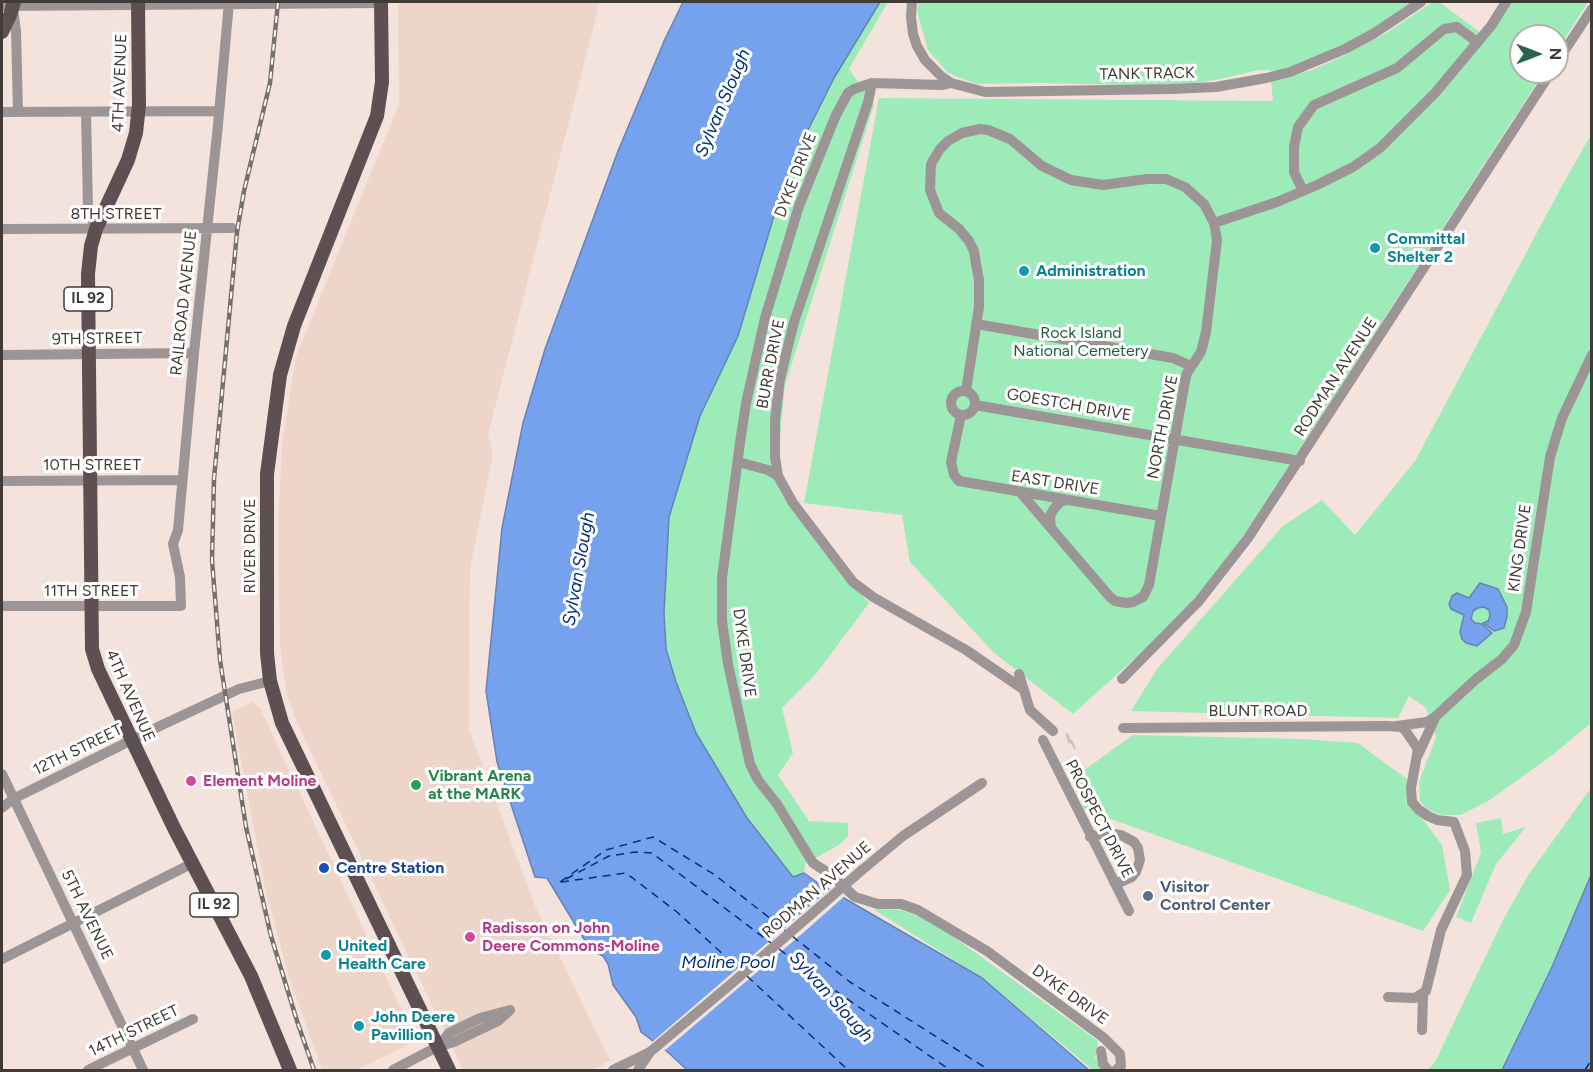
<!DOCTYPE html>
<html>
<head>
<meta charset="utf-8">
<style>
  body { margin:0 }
  #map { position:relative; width:1593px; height:1072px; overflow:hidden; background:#f4e3dc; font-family:Figtree,sans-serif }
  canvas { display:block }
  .frame { position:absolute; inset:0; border:3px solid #413b38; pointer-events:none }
  .north { position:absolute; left:1509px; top:24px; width:60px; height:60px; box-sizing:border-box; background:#fff; border:2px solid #b3b1af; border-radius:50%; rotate:90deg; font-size:16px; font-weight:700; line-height:24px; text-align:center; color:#413b38 }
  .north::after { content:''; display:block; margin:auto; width:21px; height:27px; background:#29634d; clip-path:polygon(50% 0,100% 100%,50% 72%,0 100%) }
</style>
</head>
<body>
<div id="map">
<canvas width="1593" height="1072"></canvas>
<div class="frame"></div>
<div class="north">N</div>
</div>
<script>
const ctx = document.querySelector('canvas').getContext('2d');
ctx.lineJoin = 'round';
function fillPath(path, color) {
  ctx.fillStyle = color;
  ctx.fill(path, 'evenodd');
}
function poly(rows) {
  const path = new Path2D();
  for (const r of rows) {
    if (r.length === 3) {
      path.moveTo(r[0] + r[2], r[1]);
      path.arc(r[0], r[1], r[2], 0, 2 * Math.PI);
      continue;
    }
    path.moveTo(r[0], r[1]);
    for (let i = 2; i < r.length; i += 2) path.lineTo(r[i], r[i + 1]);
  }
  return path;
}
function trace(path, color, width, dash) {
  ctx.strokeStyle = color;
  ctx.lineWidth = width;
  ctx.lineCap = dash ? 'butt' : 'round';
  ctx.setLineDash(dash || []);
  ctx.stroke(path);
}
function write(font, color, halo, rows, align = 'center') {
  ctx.font = font + ' Figtree,sans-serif';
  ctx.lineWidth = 6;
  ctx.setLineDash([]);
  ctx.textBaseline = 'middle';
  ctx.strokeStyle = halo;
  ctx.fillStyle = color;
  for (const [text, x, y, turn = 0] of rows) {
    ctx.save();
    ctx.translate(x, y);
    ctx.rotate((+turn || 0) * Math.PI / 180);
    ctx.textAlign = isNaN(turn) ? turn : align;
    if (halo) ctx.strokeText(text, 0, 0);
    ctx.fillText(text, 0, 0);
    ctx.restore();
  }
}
fillPath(poly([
  [398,2,600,2,488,434,493,454,470,569,469,729,535,906,610,1060,594,1070,463,1070,298,725,287,695,280,647,278,527,282,444,296,356,399,104],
  [252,702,260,708,416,1041,357,1070,322,1070,288,974,265,888,232,712]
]), '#eed5ca');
fillPath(poly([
  [880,2,888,2,849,69,874,105,785,385,776,480,838,569,869,603,816,674,782,708,793,753,778,775,809,821,848,823,848,836,839,845,805,864,804,873,793,877,747,818,696,733,676,682,666,649,664,613,669,517,700,416,738,336,776,209,794,158,834,78],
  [919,2,1415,2,1406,9,1336,50,1279,71,1258,70,1221,79,1173,86,1040,83,976,84,948,73,928,50,917,11],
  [1433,2,1439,2,1488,38,1510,2,1588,2,1557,51,1557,36,1521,36,1521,72,1544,72,1245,533,1200,593,1144,650,1073,714,993,652,910,562,902,515,804,503,879,98,1273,101,1271,81,1312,70,1343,56,1388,32],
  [1591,135,1591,723,1555,753,1490,800,1461,815,1442,815,1427,809,1420,801,1419,782,1436,737,1426,708,1409,696,1398,718,1131,711,1157,669,1283,526,1322,500,1355,535,1415,461,1564,182],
  [1133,735,1303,739,1358,743,1408,780,1406,801,1421,817,1442,845,1450,890,1423,931,1083,809,1076,776],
  [1591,788,1591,875,1552,967,1502,1070,1428,1070,1435,1062,1504,918,1529,874],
  [1501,818,1503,834,1526,827,1496,864,1471,923,1456,917,1481,853,1476,823],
  [873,909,901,910,930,920,1098,1041,1095,1058,1104,1070,1093,1070,982,978]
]), '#9debb9');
const water = poly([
  [683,2,880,2,834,78,794,158,776,209,738,336,700,416,669,517,664,613,666,649,676,682,696,733,747,818,793,877,804,873,818,883,982,978,1089,1070,687,1070,670,1054,641,1032,636,1017,613,985,608,964,603,956,590,949,547,878,535,877,497,762,486,691,502,528,523,423,545,349,618,151,665,39,683,2],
  [1480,583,1498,589,1507,607,1507,616,1504,628,1494,631,1483,623,1488,621,1490,616,1489,610,1484,607,1478,608,1473,611,1471,619,1475,623,1482,624,1492,633,1477,646,1466,643,1462,639,1460,632,1464,615,1451,609,1449,604,1452,596,1457,593,1469,598,1480,583],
  [1591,875,1591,1070,1502,1070,1552,967,1591,875]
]);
fillPath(water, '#76a1ec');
trace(water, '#6682b6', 1.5);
fillPath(poly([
  [832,887,846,895,803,933,663,1052,651,1043]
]), '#f4e3dc');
trace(poly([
  [566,879,609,856,635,852,652,853,771,943],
  [560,882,606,850,653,837,715,875,786,931],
  [561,882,626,873,677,912,739,969],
  [792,936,850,982,989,1070],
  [779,949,820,980,950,1070],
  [747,976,848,1070],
  [1585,1070,1592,1059]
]), '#002f83', 1.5, [8, 6]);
trace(poly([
  [1067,739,1070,738],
  [1072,745,1074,744]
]), '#d0c1bb', 10, [10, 5]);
trace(poly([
  [912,2,911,17,913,34,917,46,925,60,942,77,951,83,985,92,1171,89,1216,87,1266,78,1290,72,1345,49,1373,34,1421,2],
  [2,6,381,3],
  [13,9,16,31,18,112],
  [1557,62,1592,9],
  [872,83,868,102,794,322,788,346,780,379,775,420,775,457,778,476,793,503,853,582,873,597,966,650,1023,689],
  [951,83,943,85,872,83,854,89,848,93,836,115,799,206,765,318,746,403,740,443,722,578,722,621,728,664,750,764,758,780,777,804,813,863,830,874,855,897,878,904,901,904,918,910,987,951,1104,1038,1120,1054,1121,1066,1116,1070],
  [2,112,219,111],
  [86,112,88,209,96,229],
  [1303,191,1294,172,1294,147,1298,127,1314,105,1397,68,1444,29,1457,27,1477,42],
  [1214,223,1277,202,1317,185,1353,167,1380,148,1435,93,1491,26,1506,2],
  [2,229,232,228],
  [976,324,1173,358,1191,366],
  [2,355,194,353],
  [963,403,12],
  [966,391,979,307,979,280,976,264,974,251,969,241,959,229,939,213,930,190,931,164,940,149,948,141,962,133,980,129,988,130,1010,139,1042,166,1071,180,1103,185,1147,179,1166,179,1185,187,1204,204,1214,223,1217,240,1206,332,1201,352,1187,373,1185,381,1149,585,1143,597,1133,602,1126,603,1115,601,1110,597,1021,493],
  [975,405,1300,461],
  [961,415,951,462,954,475,959,481,1161,516],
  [738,462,768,470,778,476],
  [2,481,182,480],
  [1051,528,1050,516,1053,510,1060,502,1068,500],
  [2,606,181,606,180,577,173,544,178,530,194,353,218,125,229,2],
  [1019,674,1030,710,1053,731],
  [1122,679,1199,601,1248,538,1551,72],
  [1397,726,1427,722,1435,717,1475,680,1502,659,1514,645,1526,612,1550,457,1562,418,1592,355],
  [1123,728,1387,726,1401,727,1405,730,1418,749,1411,788,1412,802,1419,810,1428,816,1437,820,1454,822,1465,851,1467,875,1441,930,1426,991,1415,998,1388,997],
  [1043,740,1129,911],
  [1418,755,1435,718],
  [2,774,143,1070],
  [2,808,13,799,162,725,239,689,270,681],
  [1090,837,1105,833,1121,835,1134,842,1138,848,1140,860,1136,872,1132,877,1121,882,1114,882],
  [862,870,903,836,982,783],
  [2,959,191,864],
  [1422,1030,1423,995],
  [438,1047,449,1033,480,1018,510,1010],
  [1101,1051,1103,1064,1108,1070],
  [88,1070,193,1019],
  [393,1070,437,1047,454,1042,498,1021,510,1010],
  [613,1070,650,1052],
  [638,1070,650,1052]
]), '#9c9495', 10);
trace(poly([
  [138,2,139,105,136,133,128,160,96,229,91,246,88,274,92,649,98,669,174,828,251,976,290,1070],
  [381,2,382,82,377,116,294,326,280,375,267,474,267,653,270,681,282,723,449,1070],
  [2,32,10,15,14,2]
]), '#5e5052', 14);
const rail = poly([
  [278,2,270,83,244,191,237,232,214,479,212,560,220,660,246,827,271,936,297,1021,314,1070]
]);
trace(rail, '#786f6a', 4.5);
trace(rail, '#fff', 2, [7]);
trace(poly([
  [650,1052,731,984,862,870]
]), '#9c9495', 10);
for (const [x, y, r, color] of [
  [1375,248,6,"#0f9aa8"],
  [1024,271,6,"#0f9aa8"],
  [191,781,6,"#d1479c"],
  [416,785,6,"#2e9e5b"],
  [324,868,6,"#1a4fb4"],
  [1148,896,6,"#5c6f8a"],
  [470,937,6,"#d1479c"],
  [326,955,6,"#0f9aa8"],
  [359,1026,6,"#0f9aa8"]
]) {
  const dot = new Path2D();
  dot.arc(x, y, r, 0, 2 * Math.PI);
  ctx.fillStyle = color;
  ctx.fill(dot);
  trace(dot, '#fff', 2);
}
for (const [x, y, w] of [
  [88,299,48],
  [214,905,48]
]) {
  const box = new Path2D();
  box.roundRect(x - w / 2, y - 12, w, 24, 4.5);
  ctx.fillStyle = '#fff';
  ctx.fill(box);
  trace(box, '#413b38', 1.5);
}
write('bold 15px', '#413b38', null, [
  ["IL 92",88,299],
  ["IL 92",214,905]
]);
write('16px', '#413b38', '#fff', [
  ["TANK TRACK",1147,74,-1],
  ["4TH AVENUE",120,83,-88],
  ["DYKE DRIVE",796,175,-69],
  ["8TH STREET",116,214],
  ["RAILROAD AVENUE",184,303,-84],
  ["9TH STREET",97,339,-1],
  ["BURR DRIVE",771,364,-79],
  ["RODMAN AVENUE",1336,377,-57],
  ["GOESTCH DRIVE",1069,405,10],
  ["NORTH DRIVE",1163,427,-79],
  ["10TH STREET",92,465],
  ["EAST DRIVE",1055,483,9],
  ["RIVER DRIVE",250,546,-90],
  ["KING DRIVE",1520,548,-82],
  ["11TH STREET",91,591],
  ["DYKE DRIVE",744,653,82],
  ["4TH AVENUE",130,696,66],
  ["BLUNT ROAD",1258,711],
  ["12TH STREET",78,750,-26],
  ["PROSPECT DRIVE",1099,819,63],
  ["RODMAN AVENUE",817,890,-41],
  ["5TH AVENUE",87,915,64],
  ["DYKE DRIVE",1070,995,36],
  ["14TH STREET",134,1031,-26]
]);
write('bold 16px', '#0d838f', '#fff', [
  ["Committal",1387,239],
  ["Shelter 2",1387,257],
  ["Administration",1036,271],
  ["United",338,946],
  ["Health Care",338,964],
  ["John Deere",371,1017],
  ["Pavillion",371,1035]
], 'left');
write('16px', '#1c5f3b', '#fff', [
  ["Rock Island",1081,333],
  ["National Cemetery",1081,351]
]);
write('bold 16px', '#27864d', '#fff', [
  ["Vibrant Arena",428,776],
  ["at the MARK",428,794]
], 'left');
write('bold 16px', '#b23c85', '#fff', [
  ["Element Moline",203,781],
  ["Radisson on John",482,928],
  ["Deere Commons-Moline",482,946]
], 'left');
write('bold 16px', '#164399', '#fff', [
  ["Centre Station",336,868]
], 'left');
write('bold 16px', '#4e5e75', '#fff', [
  ["Visitor",1160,887],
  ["Control Center",1160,905]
], 'left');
write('italic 18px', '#002f83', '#fff', [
  ["Sylvan Slough",723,103,-67],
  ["Sylvan Slough",579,569,-80],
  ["Moline Pool",728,963],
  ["Sylvan Slough",831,997,48]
]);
</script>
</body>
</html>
